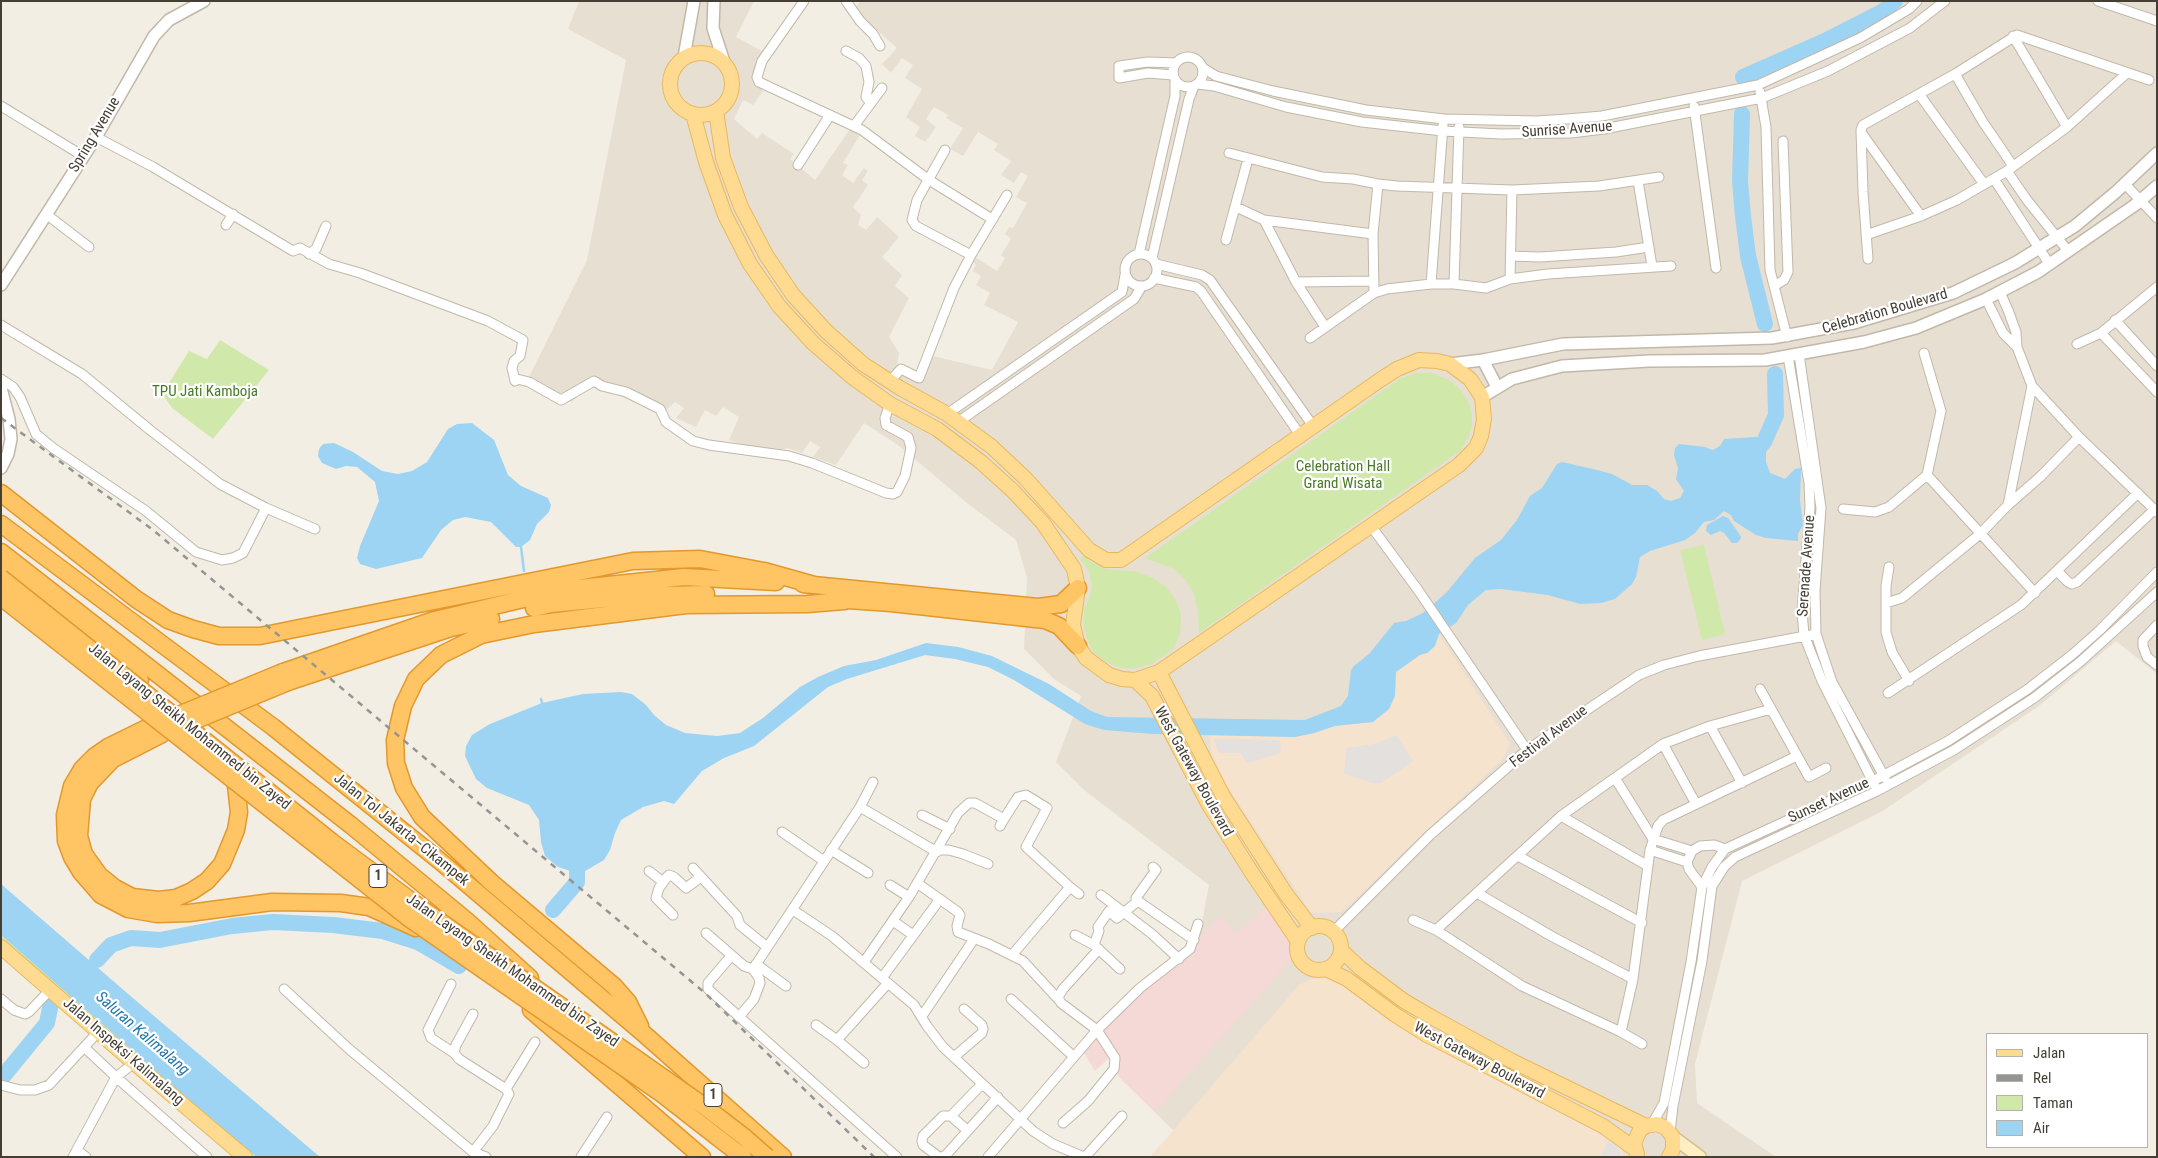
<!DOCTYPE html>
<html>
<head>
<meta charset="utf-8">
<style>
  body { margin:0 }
  #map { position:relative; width:2158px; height:1158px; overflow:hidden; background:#f3eee4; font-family:"Roboto Condensed",sans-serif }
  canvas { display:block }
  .frame { position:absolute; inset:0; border:2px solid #453e34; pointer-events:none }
  .legend { position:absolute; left:1986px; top:1033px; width:162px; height:115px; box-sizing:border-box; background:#fff; border:1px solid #b5b2ae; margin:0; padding:6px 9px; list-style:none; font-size:15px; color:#453e34 }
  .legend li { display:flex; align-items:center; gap:10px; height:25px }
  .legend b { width:25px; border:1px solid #b5b2ae }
</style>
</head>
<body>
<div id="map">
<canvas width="2158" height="1158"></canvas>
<div class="frame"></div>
<ul class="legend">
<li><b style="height:6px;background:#ffdb91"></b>Jalan</li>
<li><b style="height:6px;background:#949494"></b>Rel</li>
<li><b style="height:14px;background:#d0e9ab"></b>Taman</li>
<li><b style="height:14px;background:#9dd3f3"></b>Air</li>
</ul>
</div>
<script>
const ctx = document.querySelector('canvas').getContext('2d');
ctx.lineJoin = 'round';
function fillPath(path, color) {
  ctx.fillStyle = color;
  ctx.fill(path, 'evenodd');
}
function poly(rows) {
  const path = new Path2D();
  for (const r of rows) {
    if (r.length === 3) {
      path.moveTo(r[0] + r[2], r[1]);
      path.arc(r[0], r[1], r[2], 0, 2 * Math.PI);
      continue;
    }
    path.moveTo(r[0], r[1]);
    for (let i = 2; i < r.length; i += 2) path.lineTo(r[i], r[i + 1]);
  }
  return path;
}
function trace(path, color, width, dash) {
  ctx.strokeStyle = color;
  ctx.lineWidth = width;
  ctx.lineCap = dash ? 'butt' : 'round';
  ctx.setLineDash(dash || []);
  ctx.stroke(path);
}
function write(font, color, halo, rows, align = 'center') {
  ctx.font = font + ' "Roboto Condensed",sans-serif';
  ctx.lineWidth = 4.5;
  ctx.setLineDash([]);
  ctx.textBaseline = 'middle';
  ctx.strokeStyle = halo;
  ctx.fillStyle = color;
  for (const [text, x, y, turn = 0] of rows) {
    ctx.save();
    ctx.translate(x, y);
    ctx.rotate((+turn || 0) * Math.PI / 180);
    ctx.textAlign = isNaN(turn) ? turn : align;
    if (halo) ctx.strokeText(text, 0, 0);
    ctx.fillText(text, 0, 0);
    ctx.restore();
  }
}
fillPath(poly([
  [579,1,754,1,736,37,764,52,752,78,763,91,753,105,743,100,734,119,757,139,762,133,794,154,790,159,815,180,850,129,860,135,843,163,848,165,842,175,853,183,864,168,868,171,862,180,868,185,853,207,861,215,858,225,866,230,877,217,899,237,882,257,902,275,895,286,909,298,889,337,899,353,897,367,922,382,933,356,992,370,1018,322,984,305,990,293,976,285,981,276,973,271,976,264,972,262,975,257,997,271,1005,258,1001,255,1011,239,1005,234,1009,227,1013,228,1027,203,1016,197,1028,176,1021,172,1014,183,1001,175,1011,161,994,150,998,144,978,132,963,156,950,149,963,128,946,118,948,115,934,107,926,119,936,127,925,142,915,136,920,127,906,117,922,89,905,78,913,65,902,58,891,73,882,64,897,48,854,10,860,1,2157,1,2157,674,2116,641,2039,706,1881,812,1742,881,1695,1064,1697,1103,1776,1157,1150,1157,1174,1131,1120,1078,1110,1057,1095,1071,1190,954,1199,939,1209,885,1084,790,1056,762,1081,696,1054,679,1024,649,1027,578,1016,540,967,503,898,445,864,423,836,465,813,457,820,447,810,441,802,453,787,448,771,454,729,440,739,417,723,407,716,416,705,410,696,427,676,418,684,408,675,402,663,413,597,383,588,386,572,402,527,381,587,260,626,60,568,29]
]), '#e7dfd2');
fillPath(poly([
  [1439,634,1510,744,1503,759,1409,847,1342,912,1311,913,1225,783,1212,755,1209,735,1295,737,1314,733,1335,726,1373,722,1395,681,1396,672,1420,654,1428,653,1435,646],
  [1326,977,1341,982,1450,1055,1619,1144,1625,1157,1150,1157,1299,985,1312,979]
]), '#f6e3ce');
fillPath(poly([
  [1267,906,1286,933,1291,960,1155,1112,1120,1078,1110,1057,1095,1071,1081,1048,1147,988,1190,954,1199,939,1220,915,1236,933]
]), '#f4d9d7');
fillPath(poly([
  [220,340,269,370,213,439,172,408,162,394,189,351,207,359],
  [1416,373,1432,373,1447,379,1459,388,1468,401,1472,413,1472,426,1468,438,1460,451,1199,633,1198,611,1194,594,1185,579,1174,569,1145,558,1401,378],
  [1704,545,1725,634,1702,640,1680,550],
  [1084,555,1091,562,1106,569,1137,572,1151,577,1166,587,1175,599,1181,614,1180,633,1174,648,1152,664,1137,668,1122,668,1107,663,1093,652,1087,639,1084,626,1084,610,1090,596,1092,586,1089,571,1080,559],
  [1,935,260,1157,245,1157,1,947]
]), '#d0e9ab');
fillPath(poly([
  [1396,735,1413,761,1381,783,1373,783,1344,774,1346,748,1375,744],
  [1214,739,1280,740,1281,753,1247,763,1241,753,1219,753],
  [1608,1141,1617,1146,1622,1157,1600,1157]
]), '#e3e0dd');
fillPath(poly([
  [472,423,494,440,508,475,521,486,548,498,551,505,549,512,537,524,530,540,521,547,516,547,491,522,465,517,453,520,441,530,422,558,376,569,360,564,357,558,360,546,379,501,375,482,357,467,346,466,336,469,322,463,318,456,319,449,323,444,334,443,353,452,382,471,398,474,412,471,427,462,448,429,457,424],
  [1756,437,1770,443,1766,452,1766,462,1770,473,1785,479,1795,469,1801,468,1800,500,1803,525,1798,534,1798,541,1766,538,1756,535,1734,521,1731,515,1724,511,1714,520,1704,522,1695,533,1685,540,1650,551,1640,557,1636,577,1632,584,1615,599,1601,603,1580,604,1548,595,1501,589,1486,590,1468,605,1456,623,1439,634,1435,646,1427,653,1420,655,1396,672,1395,696,1389,709,1373,722,1335,726,1314,733,1295,737,1153,734,1104,730,1085,724,1014,680,988,667,955,659,925,655,847,679,828,687,754,746,724,758,702,771,674,804,664,801,643,807,621,820,615,833,610,850,604,860,580,874,558,867,545,856,541,842,539,820,529,805,487,788,476,779,465,756,466,746,472,735,490,724,542,703,583,694,621,692,632,694,646,705,654,715,666,725,685,733,717,736,740,733,763,718,800,687,818,677,844,666,876,660,926,643,958,647,992,656,1049,684,1091,711,1107,717,1305,720,1341,706,1348,696,1351,670,1354,666,1370,653,1394,623,1406,621,1423,613,1447,592,1475,558,1501,540,1517,520,1530,496,1542,488,1557,464,1562,462,1597,470,1612,474,1632,485,1647,485,1657,491,1664,499,1671,501,1680,498,1684,491,1676,479,1678,468,1674,455,1675,448,1679,444,1705,447,1713,450,1720,446,1724,439],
  [1723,516,1728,518,1740,535,1741,538,1737,543,1732,543,1724,533,1720,531,1711,535,1706,531,1707,525],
  [1,884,127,993,320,1157,257,1157,189,1100,1,935]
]), '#9dd3f3');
trace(poly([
  [521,547,524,571],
  [541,699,542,703]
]), '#9dd3f3', 2.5);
trace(poly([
  [1743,77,1827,40,1882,12,1895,1],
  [1742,114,1740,181,1743,216,1748,256,1765,324],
  [1749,458,1764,442,1776,415,1775,374],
  [553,910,577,882,577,873],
  [97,960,111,945,131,938,160,940,232,926,273,922,333,925,383,931,418,942,459,966],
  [1,1079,47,1023,51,1003]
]), '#9dd3f3', 16);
const minor = poly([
  [804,1,762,61,757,77,759,82,862,130,929,180,992,219],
  [846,1,860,21,873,34,880,46],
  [2098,1,2157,21],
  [2013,36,2067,127],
  [846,51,859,58,866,66,869,82,866,97,871,103],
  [1188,72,15],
  [1203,68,1216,76,1273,91,1366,110,1444,119,1537,121,1567,119,1602,116,1758,85,1860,38,1909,9,1917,1],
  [1955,74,1983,122,2013,166],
  [1173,75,1148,73,1119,78,1119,66,1148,62,1176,63],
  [1197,84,1214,86,1286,107,1362,122,1443,131,1500,134,1571,133,1604,129,1762,98,1828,71,1910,28,1945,1],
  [1760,92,1766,127,1770,270,1787,337],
  [1919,94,1984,184],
  [1,106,83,156],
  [1694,106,1716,268],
  [854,126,882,88],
  [1863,135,1921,216],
  [96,137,153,167,293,251,300,248,329,264,360,273,488,321,523,340,520,356,514,361,512,368,515,381,517,379,529,382,561,400,594,381,602,386,626,392,660,409,666,422,693,441,709,445,789,456,812,463,886,493,893,494,897,492,905,476,911,448,908,437,886,425,885,418,890,404],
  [945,150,917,200,912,220,916,226,971,255],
  [1229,153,1322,177,1353,179,1378,184,1397,186,1512,190,1599,186,1659,177],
  [798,165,830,115],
  [2007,171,2027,200,2068,251],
  [1994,179,2050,265],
  [1638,181,1652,266],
  [2125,184,2157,218],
  [1236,207,1264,220,1373,234],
  [46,214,89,247],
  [1264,220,1296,282,1325,327],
  [226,225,233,214],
  [1866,235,1921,216,1957,200,2007,171,2067,127,2127,73],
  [1226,240,1248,159],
  [309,254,316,249,326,226],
  [1139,254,1175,96,1175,80],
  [1141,270,16],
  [1511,256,1540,257,1616,252,1649,247],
  [1152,258,1189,99,1194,86],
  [1868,259,1863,192,1861,130,1863,125,1955,74,2017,35,2149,80],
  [1156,264,1202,275,1210,280,1313,426],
  [1154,278,1196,287,1201,291,1300,435],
  [1510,279,1512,190],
  [1296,282,1374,281],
  [1431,284,1443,125],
  [1454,284,1459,127],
  [1774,286,1784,280,1788,272,1783,141],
  [2000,292,2008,310,2016,332,2017,347,2032,386,2079,437,2157,512],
  [1374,293,1373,234,1378,184],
  [1986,299,2003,333,2017,347],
  [2115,320,2157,366],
  [1,325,82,374,150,430,220,484,266,508,315,529],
  [2101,333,2157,392],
  [1310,338,1374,293,1387,289,1431,284,1454,284,1486,288,1510,279,1548,274,1671,266],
  [2077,344,2101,333,2157,287],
  [1799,354,1821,508,1815,591,1816,634,1832,682,1885,778],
  [1788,356,1809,483,1810,507,1802,612,1804,635,1822,681,1875,786],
  [1,379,13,387,20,397,36,434,53,448,146,511,196,552,222,560,233,558,243,553,266,508],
  [889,382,901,369,919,378,954,288,971,255,1007,195],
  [947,414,1122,292,1125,275],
  [958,422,1134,299,1142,286],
  [1927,475,2035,593],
  [2008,505,2032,386],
  [1843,509,1875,512,1889,507,1927,475,1941,411,1924,353],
  [1371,526,1418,590,1527,750],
  [1889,567,1886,586,1886,632,1892,652,1909,681],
  [2057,571,2068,582,2072,584,2077,582,2154,510],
  [1886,603,1902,598,1980,534,2008,505,2041,476,2079,437],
  [2157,625,2143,640,2143,646,2147,657,2157,665],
  [1760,689,1809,777,1826,768],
  [1888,693,2021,605,2138,493],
  [1710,726,1742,783],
  [1663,744,1696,804],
  [1615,778,1653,839,1692,851],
  [860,807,937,852],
  [922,815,950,829],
  [1561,816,1648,866],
  [1004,819,1018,797,1026,795,1047,808,1026,847,1070,887,1012,955],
  [782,832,824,861],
  [831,850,868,873],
  [938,850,949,850,963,854,988,864],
  [1650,850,1687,862],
  [1518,856,1642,923],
  [693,868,737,916,740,925,767,947],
  [649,871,663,882],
  [917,883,958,912,960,915,957,926,958,932,989,944,1023,961,1059,1000],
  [890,885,909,897],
  [1070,887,1079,894],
  [1702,887,1689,869,1687,862,1692,851,1700,846,1714,845,1725,849],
  [1477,893,1553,937,1633,979],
  [1101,895,1152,934,1179,959],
  [1138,901,1136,898,1156,870,1153,867],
  [793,910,832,936,914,1005,927,1026,943,1047,1033,1131,1053,1144,1084,1157],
  [673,915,656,898,659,888,667,877,669,875,674,877,686,888,701,877],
  [1413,920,1436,930,1522,986,1621,1032,1642,1044],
  [893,921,913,935],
  [1436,930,1561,816,1663,744,1710,726,1771,709],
  [1333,932,1430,835,1527,750,1639,675,1664,665,1699,656,1816,634],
  [706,933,744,966,753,969,759,978,760,983,754,999,739,1017],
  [1075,935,1094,945,1120,969],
  [1094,945,1099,931,1098,927,1109,911,1117,918,1138,901,1194,940],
  [731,956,708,983,708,989,897,1157],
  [864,962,909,897,958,813,969,803,975,803,1004,819,1000,826],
  [756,964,786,986],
  [753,969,860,807,873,782],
  [882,978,940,899],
  [451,984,428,1030,431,1038,454,1053],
  [284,989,349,1049,473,1152,486,1157],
  [1,999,14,1010,25,1014,29,1012,51,989],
  [1011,999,1073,1056],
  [473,1014,456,1045,454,1053,459,1059,506,1089,509,1094,493,1126,473,1152],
  [922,1016,974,939],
  [816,1025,837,1040,888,983],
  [1621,1032,1633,979,1650,850,1658,826,1663,820,1797,756],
  [837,1040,864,1063],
  [84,1047,116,1077,207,1157],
  [954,1057,982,1033,983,1029,982,1025,964,1009],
  [1,1085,20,1090,35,1090,49,1085,99,1031],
  [506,1089,535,1042],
  [951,1116,982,1084],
  [1063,1123,1088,1101,1114,1069,1115,1058,1097,1030,1140,988,1190,949,1198,924],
  [1652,1124,1664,1103,1691,962,1702,887,1712,867,1725,849,1873,781,1948,741,2028,689,2073,654,2100,630,2157,572],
  [1670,1132,1673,1106,1702,961,1712,886,1724,867,1735,857,1877,791,1954,750,2034,698,2080,662,2157,592],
  [77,1150,86,1157],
  [73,1157,116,1077,134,1063],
  [581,1157,607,1117],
  [939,1157,923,1145,922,1141,923,1136,943,1116,951,1116,967,1130],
  [942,1157,946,1155,998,1097],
  [988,1157,1097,1030,1061,1003,1058,997,1063,989,1099,949],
  [1085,1157,1122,1116]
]);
const tertiary = poly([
  [714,1,713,28,724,62],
  [684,57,694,1],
  [1,285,96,137,154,36,169,20,204,1],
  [1483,360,1497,387],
  [1450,364,1483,360,1563,344,1772,338,1854,323,1953,293,2015,263,2075,226,2116,192,2157,153],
  [1,388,9,419,11,439,8,454,1,468],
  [1482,397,1512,379,1562,366,1649,361,1765,360,1864,342,1916,328,1986,299,2038,272,2135,205,2157,186]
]);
const secondary = poly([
  [1673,1137,1700,1157]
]);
const primary = poly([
  [701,84,31],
  [693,114,706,162,725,215,750,264,779,306,813,343,852,377,890,404,937,429,981,462,1013,491,1043,523,1074,569,1078,588,1073,625,1078,646,1086,658,1109,675,1122,679,1135,680,1159,672,1459,465,1476,448,1481,436,1484,419,1482,397,1470,379,1450,364,1437,361,1419,360,1397,369,1380,380,1121,560,1106,560,1089,550,1026,479,992,447,947,414,900,388,863,364,826,331,793,295,766,255,741,207,723,158,716,111],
  [1159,672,1223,796,1286,894,1312,928],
  [1135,680,1152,696,1209,805,1252,873,1298,941],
  [1319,948,22],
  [1,947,134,1063,245,1157],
  [1341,950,1360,968,1404,1001,1435,1019,1512,1061,1646,1126],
  [1326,969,1347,979,1394,1014,1427,1035,1603,1126,1635,1149],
  [1637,1154,1634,1143,1640,1130,1646,1126,1657,1124,1666,1128,1673,1137,1673,1149,1669,1157]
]);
const motorway = poly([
  [1,493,136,599,168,620,193,629,219,636,260,636,633,561,700,559,764,571,814,585],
  [1,524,273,727,440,861,643,1033,783,1157],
  [1,552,352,826,467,921,530,978],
  [1,567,110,654,140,680],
  [803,584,1038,607,1061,604,1078,588],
  [833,599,891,603,1045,620,1059,626,1078,646],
  [534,608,551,604,634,596,706,594],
  [283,672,431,621,561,590,684,577,776,582],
  [288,682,451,628,491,619],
  [157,723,108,747,95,756,82,769,72,786,65,815,66,841,72,857,81,872,101,895,128,909,157,914,189,913,272,902,341,903,369,907,416,928],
  [162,734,113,759,90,783,82,799,79,836,84,854,99,875,115,888,132,897,159,900,176,898,192,891,207,881,222,864,236,830,239,812,236,785,232,773],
  [531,1010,702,1157],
  [640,1026,628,1002,614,986,492,883,422,817,404,788,396,763,395,740,403,706,416,679,441,655,481,635,534,624,686,605,807,604,844,601]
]);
trace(minor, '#c1b8a9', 11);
trace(tertiary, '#c1b8a9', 14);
trace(secondary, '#d5c092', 15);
trace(primary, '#e8b85d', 16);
trace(motorway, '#e3982e', 19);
trace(minor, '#fff', 9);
trace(tertiary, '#fff', 11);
trace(secondary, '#ffeec2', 12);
trace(primary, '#ffdb91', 14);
trace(motorway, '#ffc463', 16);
trace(poly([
  [1,418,153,530,705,993,874,1157]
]), '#949494', 2.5, [6, 6]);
const motorwayBridge = poly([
  [1,578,332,842,418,906,704,1106,743,1136,767,1157],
  [1,597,410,919,662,1094,743,1157],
  [169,719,283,672],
  [179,727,288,682]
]);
trace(motorwayBridge, '#e3982e', 19, []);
trace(motorwayBridge, '#ffc463', 16);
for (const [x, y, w] of [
  [378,876,18],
  [713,1095,18]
]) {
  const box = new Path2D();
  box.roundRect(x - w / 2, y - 11.5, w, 23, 4);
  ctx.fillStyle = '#fff';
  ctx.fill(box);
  trace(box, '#453e34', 1);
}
write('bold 14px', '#453e34', null, [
  ["1",378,876],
  ["1",713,1095]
]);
write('15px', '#453e34', '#fff', [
  ["Sunrise Avenue",1567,130,-4],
  ["Spring Avenue",95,135,-59],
  ["Celebration Boulevard",1885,312,-16],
  ["Serenade Avenue",1807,566,-86],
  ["Jalan Layang Sheikh Mohammed bin Zayed",189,727,39],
  ["Festival Avenue",1549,737,-37],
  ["West Gateway Boulevard",1193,772,61],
  ["Sunset Avenue",1829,801,-25],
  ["Jalan Tol Jakarta–Cikampek",401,830,39],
  ["Jalan Layang Sheikh Mohammed bin Zayed",512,971,35],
  ["Jalan Inspeksi Kalimalang",123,1052,41],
  ["West Gateway Boulevard",1479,1061,28]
]);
write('15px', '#487925', '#fff', [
  ["TPU Jati Kamboja",205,392],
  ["Celebration Hall",1343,467],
  ["Grand Wisata",1343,484]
]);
write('italic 16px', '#287aac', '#fff', [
  ["Saluran Kalimalang",142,1034,41]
]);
</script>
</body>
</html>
